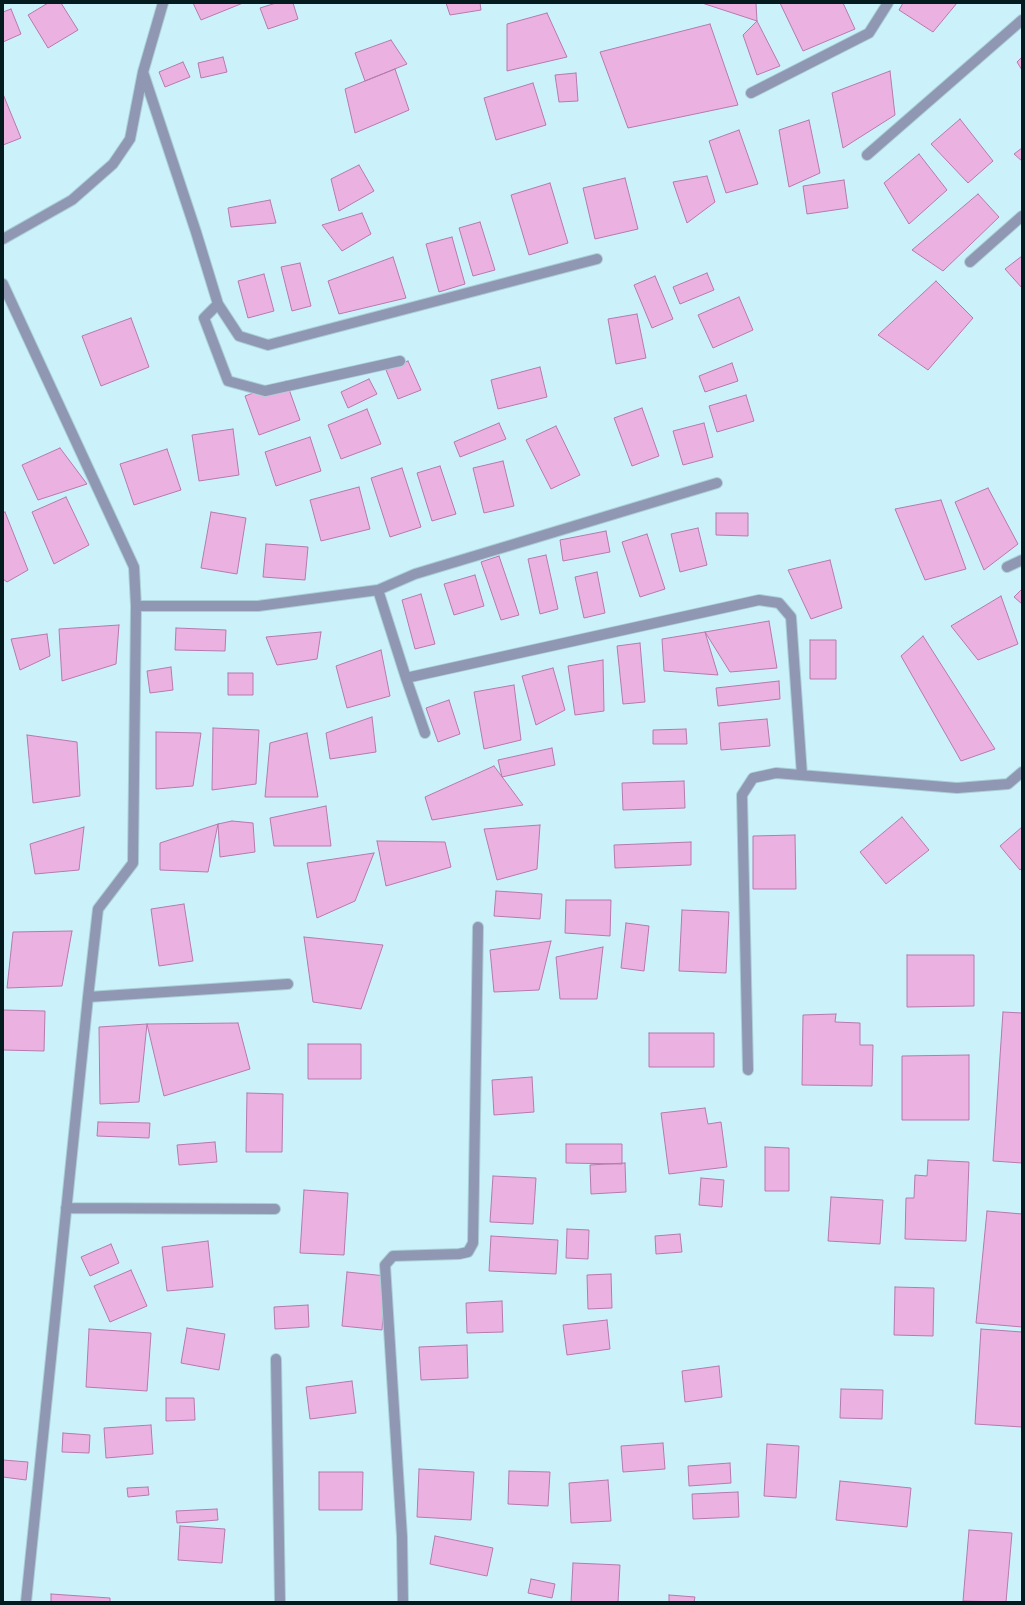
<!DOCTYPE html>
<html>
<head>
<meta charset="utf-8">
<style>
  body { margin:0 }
  #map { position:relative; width:1025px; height:1605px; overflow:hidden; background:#cbf2fa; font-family:Merriweather,serif }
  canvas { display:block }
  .frame { position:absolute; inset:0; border:4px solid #031a1e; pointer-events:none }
</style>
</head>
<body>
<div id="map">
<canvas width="1025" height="1605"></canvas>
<div class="frame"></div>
</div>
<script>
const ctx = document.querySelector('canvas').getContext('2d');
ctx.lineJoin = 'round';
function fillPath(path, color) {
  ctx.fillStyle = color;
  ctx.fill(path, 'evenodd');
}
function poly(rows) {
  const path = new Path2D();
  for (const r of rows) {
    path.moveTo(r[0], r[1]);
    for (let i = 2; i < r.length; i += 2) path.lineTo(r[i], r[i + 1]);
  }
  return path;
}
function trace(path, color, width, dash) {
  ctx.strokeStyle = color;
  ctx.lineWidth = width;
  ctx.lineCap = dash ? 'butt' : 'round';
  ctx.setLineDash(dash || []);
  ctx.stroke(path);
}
const building = poly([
  [48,3,61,3,78,30,48,48,28,15,48,3],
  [193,3,243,3,201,20,193,3],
  [276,3,293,3,298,19,268,29,260,8,276,3],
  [446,3,480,3,481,10,450,15,446,3],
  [702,3,756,3,757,21,702,3],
  [780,3,843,3,855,29,803,51,780,3],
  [903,3,957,3,933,32,899,10,903,3],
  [11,9,21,34,3,42,3,12,11,9],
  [547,13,567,57,507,71,507,24,547,13],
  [757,21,780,66,757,75,743,35,757,21],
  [710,24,738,105,628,128,600,52,710,24],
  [391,40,407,64,365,81,355,53,391,40],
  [223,57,227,72,201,78,198,63,223,57],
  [1022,57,1022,70,1017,62,1022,57],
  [183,62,190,77,165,87,159,72,183,62],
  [395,69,409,110,355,133,345,89,395,69],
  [890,71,895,115,843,148,832,93,890,71],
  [576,73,578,101,559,102,555,75,576,73],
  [533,83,546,125,496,140,484,98,533,83],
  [3,94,21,138,3,145,3,94],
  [960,119,993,161,968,183,931,144,960,119],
  [809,120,820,173,789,187,779,130,809,120],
  [739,130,758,184,726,193,709,141,739,130],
  [1022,148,1022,161,1014,154,1022,148],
  [919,154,947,190,909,224,884,183,919,154],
  [359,165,374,191,339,211,331,179,359,165],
  [707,176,715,202,687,223,673,182,707,176],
  [625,178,638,229,595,239,583,188,625,178],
  [844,180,848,208,807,214,803,186,844,180],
  [550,183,568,243,529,255,511,195,550,183],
  [978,194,999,217,943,271,912,250,978,194],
  [270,200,276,223,231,227,228,208,270,200],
  [362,213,371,234,342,251,322,225,362,213],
  [480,222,495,270,473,276,459,228,480,222],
  [452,237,465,284,439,292,426,244,452,237],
  [1022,256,1022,288,1005,269,1022,256],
  [393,257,406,298,339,314,328,281,393,257],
  [300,263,311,306,292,311,281,267,300,263],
  [707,273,714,290,680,304,673,287,707,273],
  [264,274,274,311,248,318,238,281,264,274],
  [655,276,673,319,652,328,634,285,655,276],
  [936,281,973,318,928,370,878,335,936,281],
  [739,297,753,330,713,348,698,315,739,297],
  [637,314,646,358,616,364,608,319,637,314],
  [131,318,149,367,101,386,82,336,131,318],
  [408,361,421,390,398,399,386,370,408,361],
  [732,363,738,381,705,392,699,376,732,363],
  [540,367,547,397,498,409,491,380,540,367],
  [369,379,377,394,348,408,341,392,369,379],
  [286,381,300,420,259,435,245,396,286,381],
  [746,395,754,421,717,432,709,406,746,395],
  [642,408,659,456,632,466,614,418,642,408],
  [367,409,381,444,341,459,328,425,367,409],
  [499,423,506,439,460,457,454,442,499,423],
  [704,423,713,457,683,465,673,431,704,423],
  [556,426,580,475,551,489,526,440,556,426],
  [233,429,239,475,199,481,192,435,233,429],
  [310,437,321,471,276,486,265,452,310,437],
  [60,448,87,484,38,500,22,465,60,448],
  [167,449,181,490,134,505,120,464,167,449],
  [503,461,514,506,484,513,473,468,503,461],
  [440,466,456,514,432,521,417,473,440,466],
  [402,468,421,527,390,537,371,478,402,468],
  [359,487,370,529,321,541,310,500,359,487],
  [988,488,1018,544,984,570,955,502,988,488],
  [66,497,89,545,54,564,32,512,66,497],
  [941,500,966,569,925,580,895,509,941,500],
  [5,512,28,570,7,582,3,579,3,513,5,512],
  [211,512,246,518,237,574,201,568,211,512],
  [716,513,748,513,748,536,716,535,716,513],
  [698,528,707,565,680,572,671,534,698,528],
  [606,531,610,552,563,561,560,540,606,531],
  [647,534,665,589,640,597,622,542,647,534],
  [266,544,308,547,305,580,263,577,266,544],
  [546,555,558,609,540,614,528,559,546,555],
  [499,556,519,615,501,620,481,562,499,556],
  [830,560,842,608,811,619,788,570,830,560],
  [597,572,605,613,584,618,575,577,597,572],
  [475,575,484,606,454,615,444,584,475,575],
  [1022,589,1022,604,1014,597,1022,589],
  [421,594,435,644,415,649,402,600,421,594],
  [1001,596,1018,644,978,660,951,626,1001,596],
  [769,621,777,668,730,672,705,632,769,621],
  [119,625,116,664,62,681,59,629,119,625],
  [176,628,226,630,225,651,175,650,176,628],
  [321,632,317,659,277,665,266,637,321,632],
  [705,632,718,675,664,671,662,639,705,632],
  [47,634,50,656,20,670,11,639,47,634],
  [923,636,995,749,961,761,901,656,923,636],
  [810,640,836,640,836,679,810,679,810,640],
  [640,643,645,702,623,704,617,646,640,643],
  [381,650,390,696,347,708,336,666,381,650],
  [603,660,604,711,575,715,568,666,603,660],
  [171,667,173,690,150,693,147,671,171,667],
  [553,668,565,710,536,725,522,676,553,668],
  [228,673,253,673,253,695,228,695,228,673],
  [779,681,780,699,718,706,716,688,779,681],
  [514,685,521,740,484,749,474,692,514,685],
  [449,700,460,734,438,742,426,708,449,700],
  [372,717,376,752,330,759,326,733,372,717],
  [767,719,770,746,721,750,719,723,767,719],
  [213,728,259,730,256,784,212,790,213,728],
  [686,729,687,744,653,744,653,730,686,729],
  [156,732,201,733,193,786,156,789,156,732],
  [307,733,318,797,265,797,270,743,307,733],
  [27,735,77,742,80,796,33,803,27,735],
  [552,748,555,765,502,777,498,760,552,748],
  [494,766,523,805,432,820,425,797,494,766],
  [684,781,685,808,623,810,622,783,684,781],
  [326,806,331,846,274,846,270,818,326,806],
  [902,817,929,850,886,884,860,852,902,817],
  [232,821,253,823,255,852,220,857,218,824,232,821],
  [218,824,208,872,160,870,160,843,218,824],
  [540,825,537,869,497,880,484,829,540,825],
  [84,827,79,870,35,874,30,844,84,827],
  [1022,827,1022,868,1020,870,1000,846,1022,827],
  [795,835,796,889,753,889,753,836,795,835],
  [377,841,445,842,451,867,386,886,377,841],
  [691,842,691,865,615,868,614,845,691,842],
  [374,853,355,901,317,918,307,863,374,853],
  [496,891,542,894,540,919,494,916,496,891],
  [566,900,611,900,610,936,565,933,566,900],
  [184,904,193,961,159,966,151,909,184,904],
  [682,910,729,912,726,973,679,971,682,910],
  [626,923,649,926,644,971,621,968,626,923],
  [72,931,62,986,7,988,13,932,72,931],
  [304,937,383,945,361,1009,313,1002,304,937],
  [551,941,539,990,494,992,490,950,551,941],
  [603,947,597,999,560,999,556,957,603,947],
  [907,955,974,955,974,1006,907,1007,907,955],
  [3,1010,45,1011,44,1051,3,1050,3,1010],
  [1003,1012,1022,1013,1022,1163,993,1161,1003,1012],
  [836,1014,835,1022,860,1023,860,1045,873,1045,872,1086,802,1085,803,1015,836,1014],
  [238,1023,250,1069,164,1096,147,1024,238,1023],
  [147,1024,139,1102,100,1104,99,1027,147,1024],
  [649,1033,714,1033,714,1067,649,1067,649,1033],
  [308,1044,361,1044,361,1079,308,1079,308,1044],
  [969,1055,969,1120,902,1120,902,1056,969,1055],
  [532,1077,534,1112,494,1115,492,1080,532,1077],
  [247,1093,283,1094,282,1152,246,1152,247,1093],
  [705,1108,708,1124,721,1122,727,1167,669,1174,661,1113,705,1108],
  [98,1122,150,1123,149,1138,97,1136,98,1122],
  [215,1142,217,1162,179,1165,177,1145,215,1142],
  [566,1144,622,1144,622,1164,566,1163,566,1144],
  [765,1147,789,1148,789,1191,765,1191,765,1147],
  [928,1160,969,1162,966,1241,905,1239,906,1198,914,1198,915,1175,927,1176,928,1160],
  [625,1163,626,1192,591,1194,590,1165,625,1163],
  [493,1176,536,1178,533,1224,490,1222,493,1176],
  [701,1178,724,1180,722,1207,699,1205,701,1178],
  [304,1190,348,1193,344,1255,300,1253,304,1190],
  [831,1197,883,1200,880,1244,828,1241,831,1197],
  [987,1211,1022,1214,1022,1327,976,1323,987,1211],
  [567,1229,589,1230,588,1259,566,1258,567,1229],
  [680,1234,682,1252,656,1254,655,1236,680,1234],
  [491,1236,558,1240,556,1274,489,1271,491,1236],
  [208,1241,213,1287,167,1291,162,1247,208,1241],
  [111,1244,119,1263,90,1276,81,1257,111,1244],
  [131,1270,147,1306,110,1322,94,1286,131,1270],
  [347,1272,386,1276,382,1330,342,1326,347,1272],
  [611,1274,612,1308,588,1309,587,1275,611,1274],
  [895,1287,934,1288,933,1336,894,1335,895,1287],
  [502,1301,503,1332,467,1333,466,1303,502,1301],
  [308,1305,309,1327,275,1329,274,1307,308,1305],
  [607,1320,610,1349,567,1355,563,1325,607,1320],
  [187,1328,225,1334,219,1370,181,1363,187,1328],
  [89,1329,151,1333,147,1391,86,1387,89,1329],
  [981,1329,1022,1332,1022,1427,975,1424,981,1329],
  [467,1345,468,1378,421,1380,419,1347,467,1345],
  [719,1366,722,1397,685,1402,682,1371,719,1366],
  [352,1381,356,1413,310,1419,306,1387,352,1381],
  [841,1389,883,1390,882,1419,840,1418,841,1389],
  [166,1398,194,1398,195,1420,166,1421,166,1398],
  [151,1425,153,1454,106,1458,104,1428,151,1425],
  [63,1433,90,1435,89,1453,62,1452,63,1433],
  [663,1443,665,1469,623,1472,621,1446,663,1443],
  [767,1444,799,1446,796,1498,764,1496,767,1444],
  [3,1460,28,1462,26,1480,3,1477,3,1460],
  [730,1463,731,1483,689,1486,688,1466,730,1463],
  [419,1469,474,1472,471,1520,417,1517,419,1469],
  [509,1471,550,1472,548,1506,508,1504,509,1471],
  [319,1472,363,1472,362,1510,319,1510,319,1472],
  [608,1480,611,1521,571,1523,569,1483,608,1480],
  [840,1481,911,1488,907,1527,836,1520,840,1481],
  [148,1487,149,1495,128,1497,127,1488,148,1487],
  [738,1492,739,1517,693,1519,692,1494,738,1492],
  [217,1509,218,1520,177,1523,176,1511,217,1509],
  [180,1526,225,1529,222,1563,178,1560,180,1526],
  [969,1530,1012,1533,1006,1602,963,1601,969,1530],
  [435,1536,493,1548,487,1576,430,1564,435,1536],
  [573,1563,620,1565,618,1602,571,1602,573,1563],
  [531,1579,555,1584,552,1598,528,1593,531,1579],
  [51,1594,110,1598,110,1602,51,1602,51,1594],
  [669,1595,695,1597,694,1602,669,1602,669,1595]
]);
fillPath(building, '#ebb2e1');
trace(building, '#b679ad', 1);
const minor = poly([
  [143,72,196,232,218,304,239,336,268,345,597,259],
  [751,93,869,33,888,3],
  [867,155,1022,20],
  [3,239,72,200,113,164,130,139,143,72,163,3],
  [970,262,1022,216],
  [3,284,134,567,136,606,133,863,98,909,88,997,26,1602],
  [218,304,204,318,228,381,265,391,400,361],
  [1007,567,1022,560],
  [378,590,406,678,759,600,779,603,791,617,802,775],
  [136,606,258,606,378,590,415,574,717,483],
  [406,678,425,733],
  [88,997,288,984],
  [748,1070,742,795,753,778,776,773,957,788,1008,784,1022,772],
  [66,1208,275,1209],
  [276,1359,280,1602],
  [403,1602,402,1537,385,1265,393,1256,459,1254,468,1252,473,1243,478,927]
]);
trace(minor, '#abcfd7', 12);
trace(minor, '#8f97b2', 10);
</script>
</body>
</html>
